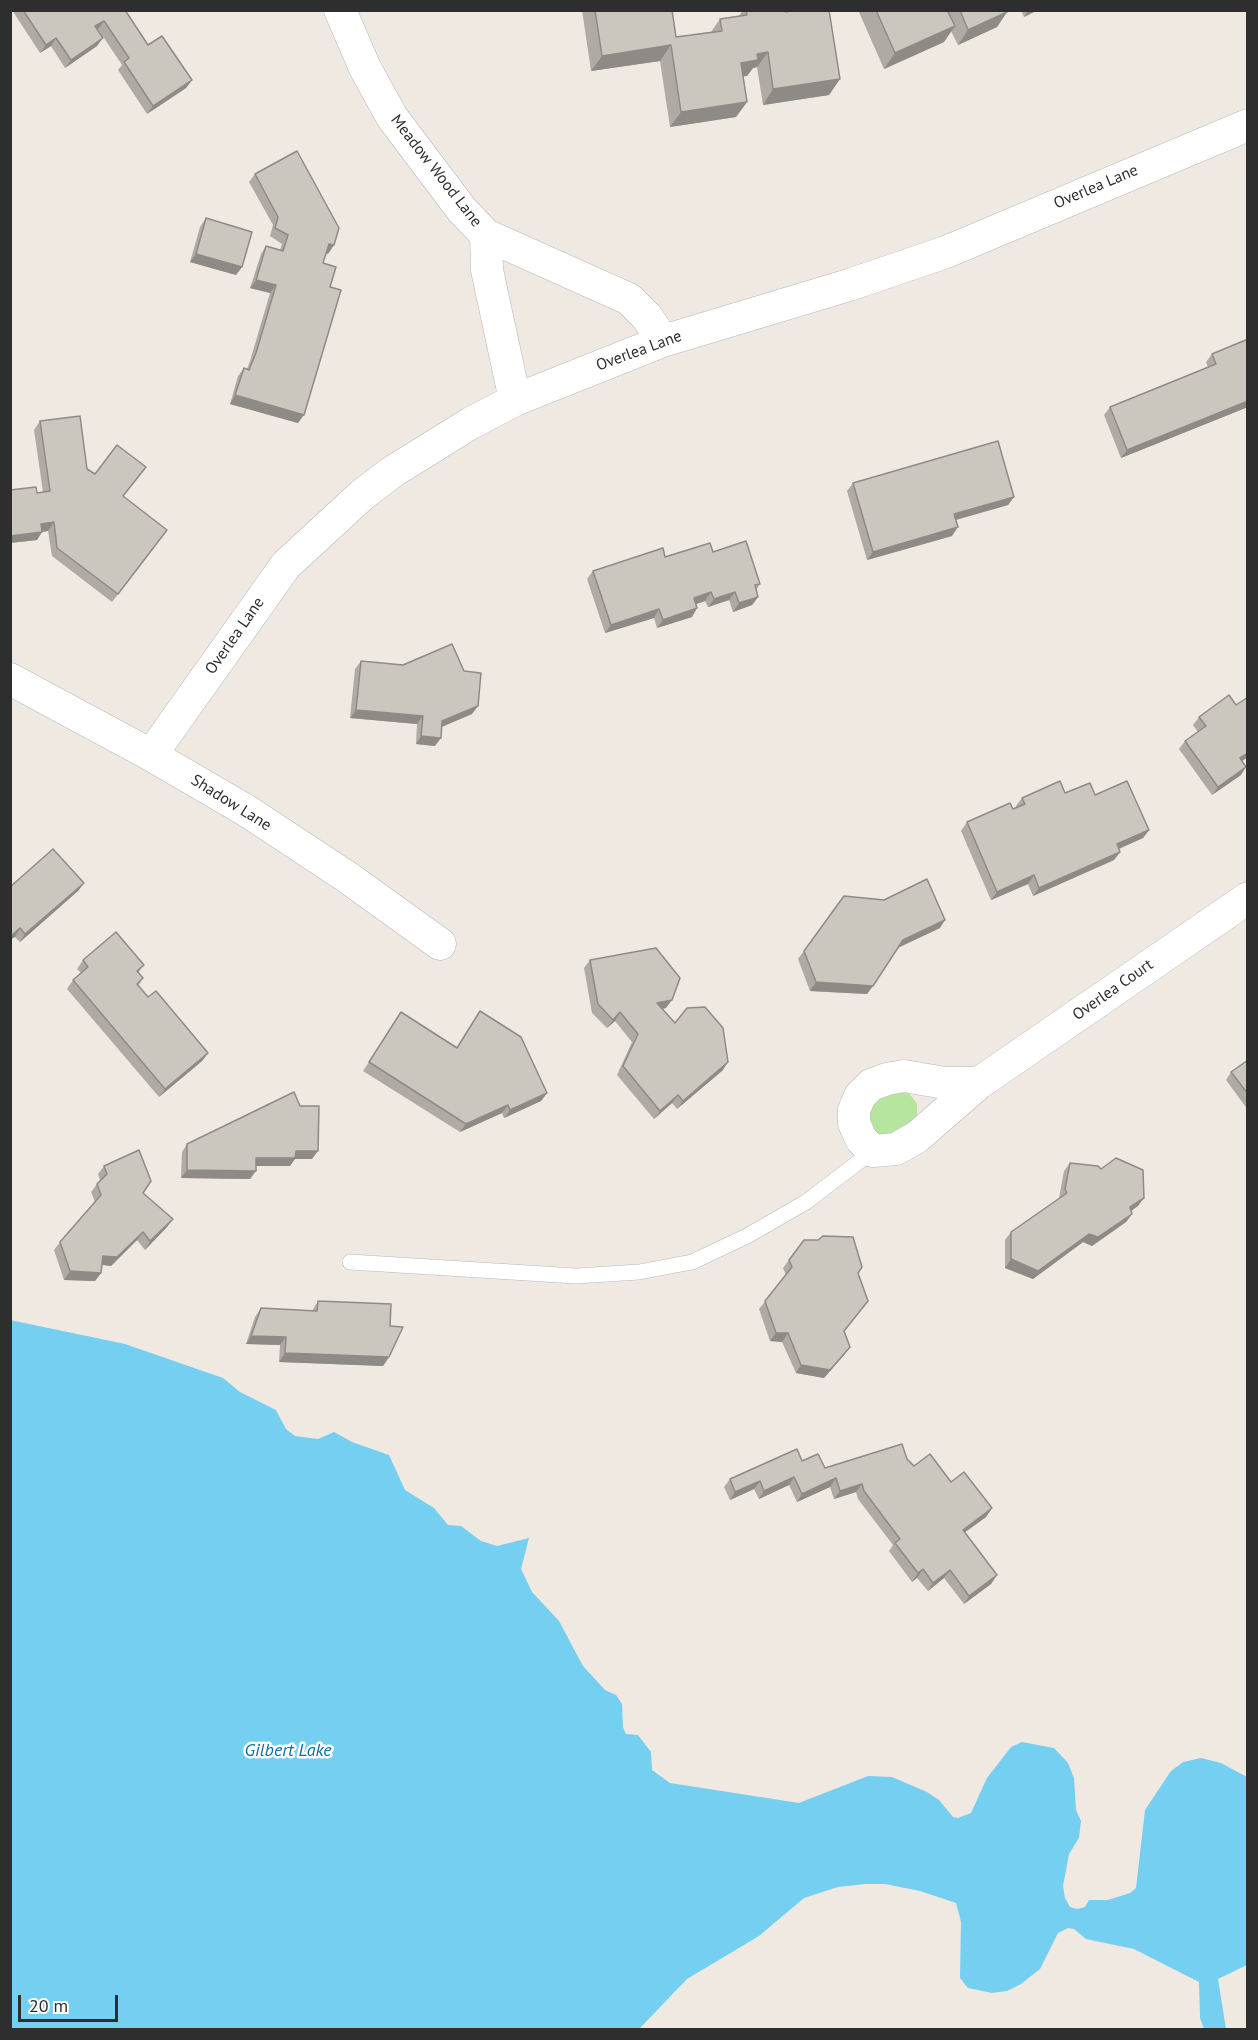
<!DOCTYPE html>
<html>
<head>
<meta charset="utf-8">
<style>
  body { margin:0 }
  #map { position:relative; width:1258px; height:2040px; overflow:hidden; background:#efe9e1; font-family:"PT Sans",sans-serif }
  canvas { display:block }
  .frame { position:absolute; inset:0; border:12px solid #2e2e2e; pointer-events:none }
  .scale { position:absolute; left:18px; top:1995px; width:100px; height:27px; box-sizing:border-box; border:3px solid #2e2e2e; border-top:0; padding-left:8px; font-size:18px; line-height:21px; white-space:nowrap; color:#2e2e2e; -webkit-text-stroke:4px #fff; paint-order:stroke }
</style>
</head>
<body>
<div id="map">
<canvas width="1258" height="2040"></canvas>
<div class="frame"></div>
<div class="scale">20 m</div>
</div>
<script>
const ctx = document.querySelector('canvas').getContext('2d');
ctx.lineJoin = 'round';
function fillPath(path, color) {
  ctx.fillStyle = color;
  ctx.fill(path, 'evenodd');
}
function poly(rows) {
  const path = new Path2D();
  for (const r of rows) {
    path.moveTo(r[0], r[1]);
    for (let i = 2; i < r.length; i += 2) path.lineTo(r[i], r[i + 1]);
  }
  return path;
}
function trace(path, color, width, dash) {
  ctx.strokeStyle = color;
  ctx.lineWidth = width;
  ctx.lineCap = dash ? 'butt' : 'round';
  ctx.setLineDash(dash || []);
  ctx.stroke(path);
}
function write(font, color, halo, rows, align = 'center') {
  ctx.font = font + ' "PT Sans",sans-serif';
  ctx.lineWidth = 5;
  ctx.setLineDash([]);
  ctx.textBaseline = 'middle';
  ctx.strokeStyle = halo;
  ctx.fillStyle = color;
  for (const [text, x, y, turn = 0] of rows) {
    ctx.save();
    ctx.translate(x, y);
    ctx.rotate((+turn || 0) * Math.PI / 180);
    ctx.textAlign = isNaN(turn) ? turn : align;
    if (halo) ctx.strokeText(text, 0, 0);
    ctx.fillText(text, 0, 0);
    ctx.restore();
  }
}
fillPath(poly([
  [901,1090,909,1093,917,1104,917,1119,894,1137,878,1135,871,1129,867,1114,876,1099]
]), '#b6e59e');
fillPath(poly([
  [10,1320,125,1344,223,1378,240,1392,276,1410,286,1429,295,1436,318,1439,334,1432,352,1442,389,1455,405,1490,434,1508,448,1525,461,1526,481,1541,497,1546,529,1538,521,1569,532,1592,559,1621,583,1666,605,1690,616,1695,622,1704,623,1727,626,1734,638,1735,651,1752,652,1770,670,1783,799,1803,868,1776,892,1777,927,1792,939,1800,953,1817,958,1818,971,1813,987,1778,1011,1747,1022,1742,1054,1748,1068,1763,1074,1778,1076,1810,1081,1821,1079,1838,1069,1854,1063,1886,1065,1898,1070,1907,1077,1909,1085,1907,1089,1900,1108,1900,1130,1893,1136,1888,1145,1810,1171,1771,1183,1762,1201,1758,1221,1763,1247,1777,1247,1965,1218,1979,1226,2029,1204,2029,1200,2018,1199,1982,1134,1949,1086,1939,1074,1929,1068,1928,1058,1933,1040,1969,1021,1984,1007,1991,992,1993,968,1988,960,1978,961,1922,956,1903,920,1891,885,1884,865,1884,838,1887,804,1898,759,1936,687,1979,639,2029,11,2029]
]), '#75cff0');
const lane = poly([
  [350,1262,576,1276,639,1272,692,1262,747,1236,806,1202,873,1151]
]);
const street = poly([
  [340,10,365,68,392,117,462,210,486,235,629,299,647,317,663,341],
  [486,235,487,270,515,400],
  [10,679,151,755,247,811,347,877,440,944],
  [151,755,286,565,362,495,392,472,471,423,515,400,663,341,849,285,946,252,1248,125],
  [979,1083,945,1083,904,1076,887,1079,871,1085,860,1096,854,1110,854,1123,861,1139,873,1151,896,1149,917,1137,979,1083,1248,898]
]);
trace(lane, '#b4b7c1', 16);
trace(street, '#b4b7c1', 33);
trace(lane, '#fff', 15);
trace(street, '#fff', 32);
fillPath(poly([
  [12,10,125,10,148,45,192,80,186,88,147,114,118,70,122,65,98,29,97,30,97,46,65,68,51,46,40,53],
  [582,10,674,10,672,14,676,37,711,32,720,19,739,16,743,10,786,10,840,79,829,95,763,105,757,67,753,68,747,76,743,76,747,102,736,117,670,127,660,61,591,71],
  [858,10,1007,10,1007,12,997,27,958,45,951,31,944,42,884,69],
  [1021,10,1038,10,1024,17],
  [255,174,328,254,326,253,323,263,330,287,298,423,230,404,238,376,244,368,247,369,250,361,270,293,250,288,261,254,266,246,280,250,282,244,270,236,273,225,249,182],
  [206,218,242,267,236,275,190,262,200,227],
  [1248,339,1248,407,1121,458,1104,415,1110,407,1208,367,1206,362,1212,354],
  [40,421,87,469,95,474,140,475,123,496,167,530,112,602,52,556,48,531,42,532,37,540,10,543,10,490,37,493,43,492,34,430],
  [853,483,1014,497,1008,505,956,520,952,536,867,560,847,491],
  [713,552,760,584,756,590,758,597,752,605,733,612,729,600,708,607,705,601,696,604,697,608,692,617,657,628,654,618,605,633,587,579,593,571,665,557],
  [361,661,472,714,442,727,435,746,416,744,417,724,350,718,355,669],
  [1248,697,1248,757,1242,760,1241,775,1212,795,1179,749,1185,741,1198,732,1193,725,1199,717,1236,705],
  [1065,793,1095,795,1149,830,1143,838,1119,849,1120,852,1114,860,1033,896,1028,884,991,900,961,831,967,822,1017,808,1016,806,1022,798],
  [84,883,78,891,20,942,15,937,10,887],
  [844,896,940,928,898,948,867,994,810,991,798,959],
  [83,960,144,965,138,973,143,978,138,986,148,997,208,1053,202,1061,159,1097,67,989,73,980,81,973,77,969],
  [590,960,666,1008,662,1009,675,1023,723,1070,677,1109,672,1103,654,1119,617,1075,632,1042,615,1021,607,1028,592,1013,584,968],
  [480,1011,547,1093,541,1101,504,1118,502,1113,460,1132,363,1071,401,1012,457,1047],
  [1248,1060,1248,1110,1226,1080,1231,1072],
  [187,1144,312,1159,295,1159,290,1166,256,1166,250,1179,181,1178,182,1152],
  [1070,1163,1101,1169,1138,1206,1131,1211,1132,1214,1126,1222,1092,1246,1083,1242,1033,1279,1005,1268,1005,1240,1011,1232,1059,1198,1064,1171],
  [104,1166,143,1193,167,1227,145,1250,137,1240,111,1266,102,1265,101,1273,95,1281,64,1280,54,1250,60,1242,95,1202,91,1192,100,1180,98,1174],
  [804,1240,858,1273,868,1301,844,1332,844,1355,824,1378,796,1373,782,1342,770,1341,759,1309,786,1275,783,1268],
  [318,1301,389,1357,383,1366,279,1362,280,1345,246,1344,255,1317,261,1308,312,1311],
  [907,1459,914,1466,951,1482,992,1508,986,1517,965,1532,997,1575,991,1584,964,1604,944,1578,928,1591,917,1578,912,1582,889,1551,893,1545,858,1499,856,1492,834,1499,830,1487,797,1502,789,1485,759,1499,754,1489,730,1500,724,1487,730,1479,802,1461,825,1468]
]), '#afaba4');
fillPath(poly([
  [1029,10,1038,10,1024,17],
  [1007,12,997,27,958,45,968,30],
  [104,21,98,29,89,35,95,26],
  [955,26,944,42,884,69,895,53],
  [56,38,51,46,40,53,46,45],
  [103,38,97,46,65,68,71,60],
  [671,45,660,61,591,71,602,56],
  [768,52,757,67,753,68,747,76,730,78,741,63,757,54],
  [840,79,829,95,763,105,773,89],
  [192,80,186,88,147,114,153,106],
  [747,102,736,117,670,127,681,112],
  [329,244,334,245,328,254,323,252],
  [196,254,242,267,236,275,190,262],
  [256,280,276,285,270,293,250,288],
  [235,395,304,415,298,423,230,404],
  [1248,401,1248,407,1121,458,1127,450],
  [1014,497,1008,505,948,522,954,514],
  [54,522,48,531,35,533,41,524],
  [958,527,952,536,867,560,873,552],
  [42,532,37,540,10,543,10,536],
  [711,592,705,601,688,607,694,598],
  [735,592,729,600,708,607,714,599],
  [758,597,752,605,733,612,739,603],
  [697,608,692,617,657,628,663,620],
  [659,609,654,618,605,633,611,625],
  [478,706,472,714,436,729,442,721],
  [356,710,423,716,417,724,350,718],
  [421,736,441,738,435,746,416,744],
  [1248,753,1248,757,1235,766,1240,758],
  [1246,767,1241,775,1212,795,1218,787],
  [1149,830,1143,838,1111,852,1117,844],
  [1120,852,1114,860,1033,896,1039,888],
  [1034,875,1028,884,991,900,997,892],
  [84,883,78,891,20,942,25,934],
  [945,920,940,928,897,948,903,940],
  [20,928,15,937,10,940,10,937],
  [816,982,873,986,867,994,810,991],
  [672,1000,666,1008,651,1011,657,1003],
  [620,1012,615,1021,607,1028,613,1020],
  [208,1053,202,1061,159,1097,165,1089],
  [728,1062,723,1070,677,1109,683,1101],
  [547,1093,541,1101,504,1118,510,1110],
  [678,1095,672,1103,654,1119,660,1111],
  [508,1105,502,1113,460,1132,466,1124],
  [296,1151,318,1151,312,1159,295,1159,290,1166,251,1166,256,1158],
  [187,1170,256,1171,250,1179,181,1178],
  [1144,1198,1138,1206,1125,1215,1130,1207],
  [1132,1214,1126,1222,1092,1246,1083,1242,1033,1279,1005,1268,1011,1259,1089,1234],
  [173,1219,167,1227,145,1250,150,1241],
  [143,1232,137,1240,111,1266,97,1264,103,1256],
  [70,1271,101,1273,95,1281,64,1280],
  [776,1333,788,1333,782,1342,770,1341],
  [251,1336,286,1337,280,1345,246,1344],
  [850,1347,844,1355,824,1378,796,1373,801,1365],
  [285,1353,389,1357,383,1366,279,1362],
  [794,1477,789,1485,759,1499,764,1491],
  [836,1478,830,1487,797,1502,802,1494],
  [760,1481,754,1489,730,1500,735,1492],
  [862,1484,856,1492,834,1499,840,1491],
  [992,1508,986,1517,957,1538,963,1530],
  [923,1569,917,1578,912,1582,918,1573],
  [950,1570,944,1578,928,1591,933,1583],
  [997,1575,991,1584,964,1604,969,1596]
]), '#8e8b86');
const building = poly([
  [23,10,125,10,148,45,162,36,192,80,153,106,124,62,129,58,104,21,95,26,103,38,71,60,56,38,46,45,23,10],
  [595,10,672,10,676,37,722,31,720,19,747,15,746,10,786,10,786,12,794,10,829,10,840,79,773,89,768,52,757,54,758,60,741,63,747,102,681,112,671,45,602,56,595,10],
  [876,10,947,10,955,26,895,53,876,10],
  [960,10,1007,10,1007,12,968,30,960,10],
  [297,151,339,228,334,245,329,244,323,263,336,267,330,287,341,290,304,415,235,395,244,368,249,370,256,353,276,285,256,280,266,246,283,251,288,235,275,228,278,217,255,174,297,151],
  [206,218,252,232,242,267,196,254,206,218],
  [1248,339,1248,401,1127,450,1110,407,1216,364,1212,354,1248,339],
  [80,416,87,469,95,474,117,445,146,467,123,496,167,530,118,594,57,548,54,522,41,524,42,532,10,536,10,490,36,487,37,493,50,491,40,421,80,416],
  [998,441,1014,497,954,514,958,527,873,552,853,483,998,441],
  [746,541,760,584,755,585,758,597,739,603,735,592,714,599,711,592,694,598,697,608,663,620,659,609,611,625,593,571,663,548,665,557,710,543,713,552,746,541],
  [452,644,464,671,481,673,478,706,442,721,441,738,421,736,423,716,356,710,361,661,403,665,452,644],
  [1229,695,1236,705,1248,697,1248,753,1240,758,1246,767,1218,787,1185,741,1206,726,1199,717,1229,695],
  [1060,781,1065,793,1090,783,1095,795,1127,781,1149,830,1117,844,1120,852,1039,888,1034,875,997,892,967,822,1010,803,1013,809,1025,804,1022,798,1060,781],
  [53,849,84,883,25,934,20,928,10,937,10,887,53,849],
  [927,879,945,920,903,940,873,986,816,982,804,951,844,896,884,900,927,879],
  [116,932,144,965,137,971,143,978,137,984,148,997,156,991,208,1053,165,1089,73,980,88,967,83,960,116,932],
  [656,948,680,978,672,1000,657,1003,675,1023,687,1008,705,1007,723,1028,728,1062,683,1101,678,1095,660,1111,623,1066,638,1034,620,1012,613,1020,598,1004,590,960,656,948],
  [480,1011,521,1037,547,1093,510,1110,508,1105,466,1124,369,1062,401,1012,457,1048,480,1011],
  [1248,1060,1248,1094,1231,1072,1248,1060],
  [294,1092,300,1106,319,1106,318,1151,296,1151,295,1158,256,1158,256,1171,187,1170,187,1144,294,1092],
  [139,1150,151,1181,143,1193,173,1219,150,1241,143,1232,117,1257,103,1256,101,1273,70,1271,60,1242,101,1195,97,1184,107,1174,104,1166,139,1150],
  [1116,1158,1143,1170,1144,1198,1130,1207,1132,1214,1098,1237,1089,1234,1038,1271,1011,1259,1011,1232,1067,1193,1065,1189,1070,1163,1098,1166,1101,1169,1116,1158],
  [823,1236,853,1237,862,1267,858,1273,868,1301,844,1331,850,1347,830,1370,801,1365,788,1333,776,1333,765,1301,792,1267,789,1260,804,1240,818,1240,823,1236],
  [318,1301,391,1304,390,1326,403,1327,389,1357,285,1353,286,1337,251,1336,261,1308,317,1311,318,1301],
  [902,1444,907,1459,914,1466,930,1454,951,1482,964,1472,992,1508,963,1530,997,1575,969,1596,950,1570,933,1583,923,1569,918,1573,895,1543,900,1539,864,1491,862,1484,840,1491,836,1478,802,1494,794,1477,764,1491,760,1481,735,1492,730,1479,797,1449,802,1461,818,1454,825,1468,902,1444]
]);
fillPath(building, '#cbc7bf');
trace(building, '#8e8b86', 1.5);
write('16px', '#2e2e2e', '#fff', [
  ["Meadow Wood Lane",436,171,52],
  ["Overlea Lane",1096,187,-23],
  ["Overlea Lane",639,351,-20],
  ["Overlea Lane",235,636,-55],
  ["Shadow Lane",231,803,32],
  ["Overlea Court",1113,990,-35]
]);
write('italic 18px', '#0d6fa3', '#fff', [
  ["Gilbert Lake",288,1751]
]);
</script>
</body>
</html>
